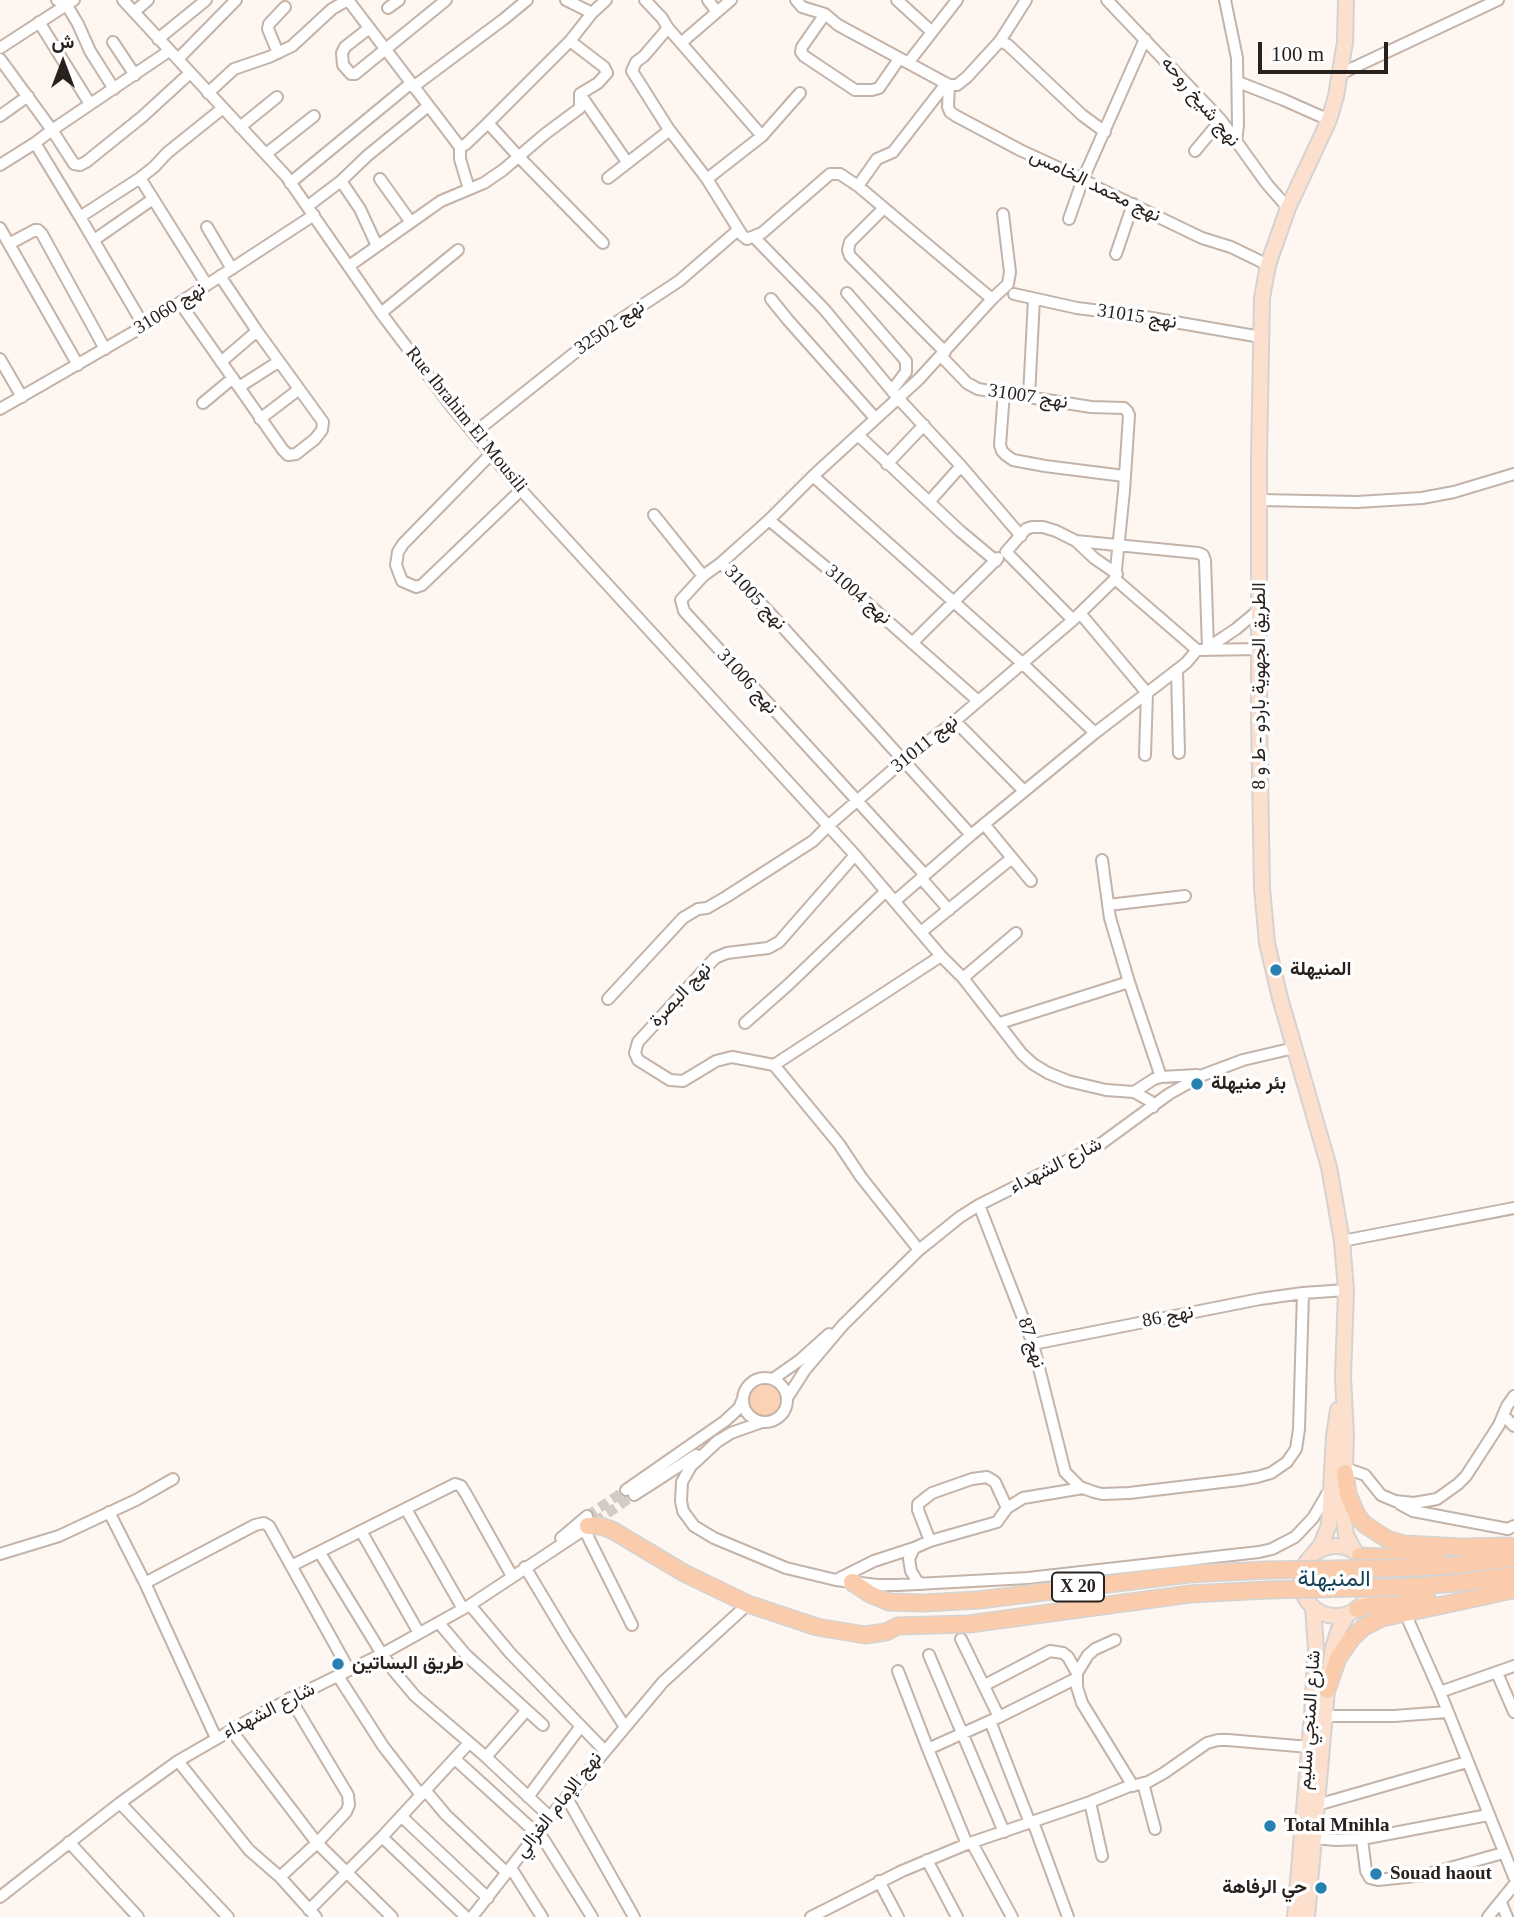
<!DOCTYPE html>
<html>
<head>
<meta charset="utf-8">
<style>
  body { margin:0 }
  #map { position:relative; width:1514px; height:1917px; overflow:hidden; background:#fdf6f1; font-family:"Times New Roman",Vazirmatn,serif }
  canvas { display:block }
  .north { position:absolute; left:28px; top:28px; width:70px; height:70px; -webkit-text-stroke:5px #fff; paint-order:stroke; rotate:0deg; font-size:19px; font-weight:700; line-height:28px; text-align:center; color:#28211d }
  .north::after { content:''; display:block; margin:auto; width:24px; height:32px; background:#28211d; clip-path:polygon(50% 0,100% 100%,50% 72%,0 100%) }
  .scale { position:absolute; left:1258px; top:42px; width:130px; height:32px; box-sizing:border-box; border:4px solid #28211d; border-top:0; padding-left:9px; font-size:21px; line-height:24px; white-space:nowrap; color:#28211d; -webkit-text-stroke:5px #fff; paint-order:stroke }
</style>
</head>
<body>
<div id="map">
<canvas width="1514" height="1917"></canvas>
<div class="north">ش</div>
<div class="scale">100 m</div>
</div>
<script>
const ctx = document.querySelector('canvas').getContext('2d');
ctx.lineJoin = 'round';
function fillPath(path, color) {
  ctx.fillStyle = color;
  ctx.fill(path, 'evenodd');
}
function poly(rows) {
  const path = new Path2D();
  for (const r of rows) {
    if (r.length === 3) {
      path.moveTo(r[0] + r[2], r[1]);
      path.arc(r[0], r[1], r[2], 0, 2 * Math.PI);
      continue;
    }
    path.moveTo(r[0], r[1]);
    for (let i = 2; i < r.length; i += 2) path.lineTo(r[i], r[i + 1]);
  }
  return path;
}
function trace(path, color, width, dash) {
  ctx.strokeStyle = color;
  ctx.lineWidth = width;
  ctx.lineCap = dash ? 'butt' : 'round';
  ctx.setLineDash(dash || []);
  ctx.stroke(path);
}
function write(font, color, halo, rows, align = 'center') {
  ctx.font = font + ' "Times New Roman",Vazirmatn,serif';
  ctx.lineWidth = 7;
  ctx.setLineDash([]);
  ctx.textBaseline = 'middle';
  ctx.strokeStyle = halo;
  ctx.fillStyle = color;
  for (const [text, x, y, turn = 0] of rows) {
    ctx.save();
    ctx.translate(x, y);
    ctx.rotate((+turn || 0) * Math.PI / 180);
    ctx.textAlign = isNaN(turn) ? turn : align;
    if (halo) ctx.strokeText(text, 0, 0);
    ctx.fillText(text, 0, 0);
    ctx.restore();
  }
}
fillPath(poly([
  [765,1401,16]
]), '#fdd2b4');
trace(poly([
  [587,1516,626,1490],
  [595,1522,634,1495]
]), '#d2cbc7', 10, [10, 5]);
const minor = poly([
  [57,0,66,4,78,24,90,51,114,89],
  [123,0,286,176,381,313,452,407,521,490,855,855,941,956,963,978,1022,1054,1033,1064,1048,1073,1068,1081,1106,1090,1134,1092,1150,1101,1153,1107],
  [566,0,592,13],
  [796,0,802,7,825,14,838,25,949,85,957,85,967,77,1000,41,1026,0],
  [897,0,932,32],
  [1107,0,1221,120,1267,184,1288,208],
  [1225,0,1237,58,1238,125,1236,142],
  [388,8,399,0],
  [134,12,148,0],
  [717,12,731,0],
  [825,14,802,47,801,52,804,56,855,90,872,90,879,88,899,59],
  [39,22,90,104],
  [668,28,762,136],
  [368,29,345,47,342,53,343,65,351,74,355,74,446,0],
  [158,39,206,0],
  [570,41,604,67,607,73,598,83,580,94],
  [1000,41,1008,45,1082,115,1105,132],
  [113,42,135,75],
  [681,43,717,12,708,0],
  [0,48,74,0],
  [169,51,52,130,74,164,80,165,86,162,142,117,190,73],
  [278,53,268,29,269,24,285,7],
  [0,59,52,130,35,143,80,217],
  [178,59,236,0],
  [908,63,957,0],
  [1340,74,1498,0],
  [1238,82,1284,100,1329,120],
  [949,85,948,107,950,112,956,116,1020,150,1083,179,1094,186,1202,238,1231,247,1268,265],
  [413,87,504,19,527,0],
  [208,93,234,69,269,57,292,46,332,9,348,0,460,147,460,159,469,189],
  [800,93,762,136,707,179,742,235,747,239,762,233,830,174,840,174,858,186,992,299],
  [580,94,627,162],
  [0,116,28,96],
  [488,123,518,156,603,243],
  [240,127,277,97],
  [668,128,707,179],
  [460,147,466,144,488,123,570,41,592,13,606,0],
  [1195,151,1221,120],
  [266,154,314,116],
  [0,165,35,143],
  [140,178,207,285],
  [608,178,666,133,668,128,632,71,636,62,644,56,668,28,662,18,645,0],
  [380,179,410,221],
  [341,181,360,209,377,246],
  [290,183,410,84],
  [858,186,877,159,893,152,945,85],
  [308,206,341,181,367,156,427,107],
  [883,209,850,242,848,250,850,256,945,352],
  [1069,219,1083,179,1145,39],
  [207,227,232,269],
  [0,228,9,244,35,230,38,230,42,234,105,349],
  [754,237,824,309,898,398,961,466,1021,536],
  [94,240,153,199],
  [9,244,78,365],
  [1116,254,1133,204],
  [349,266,441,201,484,183,503,170,545,134,580,108,580,94],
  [847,293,906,361,906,372,892,390],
  [1014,294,1077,308,1140,316,1261,337],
  [771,299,788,320,875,418],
  [180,303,283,450,288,455,296,454,315,439,322,430,323,422,257,331,220,276],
  [381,313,458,250],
  [144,326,80,217,140,178,154,167,167,153,223,108],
  [0,359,22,397],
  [221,362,257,331],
  [239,387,278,362],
  [1004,392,1000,445,1002,451,1006,455,1013,460,1045,466,1124,476],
  [1029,396,1034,299],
  [203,403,233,378],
  [0,409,144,326,314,215],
  [260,419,298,390],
  [474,433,597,335,679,281,738,230],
  [858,435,960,531,996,561],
  [491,454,403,544,398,552,396,565,402,581,416,587,422,585,521,490],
  [887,464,924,425],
  [813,476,1022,663,1095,733],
  [1260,500,1357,502,1422,498,1454,492,1514,474],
  [929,502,961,466],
  [654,515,703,576],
  [769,520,840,579,977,700],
  [1076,541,1198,553,1203,555,1205,560,1208,648],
  [721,563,769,612,971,835],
  [1115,579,1197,650,1260,649],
  [1080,613,1147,693,1145,755],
  [1073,620,1006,552,1026,529,1032,527,1043,527,1056,531,1076,541,1094,558,1117,574],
  [912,643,998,558],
  [1206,649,1236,629,1260,609],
  [1177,670,1179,753],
  [955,721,1024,791],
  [984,824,1031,881],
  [855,855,779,942,768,948,727,953,715,958,638,1042,635,1053,638,1060,670,1080,683,1081,716,1061,732,1057,774,1065,839,1144,861,1177,919,1250],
  [1102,860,1110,918,1129,982,1161,1077],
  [925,875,684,611,681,600,703,576,721,563,769,520,813,476,919,379,992,299,1008,284,1010,272,1003,214],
  [921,878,949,910],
  [895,901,971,835,1095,733,1186,663,1197,650],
  [1108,905,1185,896],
  [921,932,1012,858],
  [963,978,1016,933],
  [608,999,683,918,698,909,707,908,726,897,813,841,828,826,904,760,955,721,1073,620,1115,579,1124,491,1129,415,1127,411,1124,408,1091,407,978,389,967,383,941,356],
  [745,1023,788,985,886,891],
  [1000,1023,1129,982],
  [774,1065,941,956],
  [1134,1092,1154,1079,1161,1077,1197,1075],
  [979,1205,1033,1344,1065,1472,1080,1487,1094,1492,1102,1494,1129,1493,1239,1480,1257,1477,1271,1473,1287,1462,1296,1449,1299,1429,1303,1293],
  [1342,1241,1514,1208],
  [1033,1344,1260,1299,1303,1293,1346,1290],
  [765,1400,22],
  [773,1379,800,1360,829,1334],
  [787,1398,805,1370,843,1325,919,1250,960,1217,979,1205,1102,1143,1169,1094,1203,1075,1243,1060,1294,1048],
  [1503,1415,1514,1426],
  [719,1440,691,1466,682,1482,681,1501,683,1511,694,1526,714,1538,786,1568,836,1580,877,1585,898,1585,1028,1578,1259,1552,1272,1549,1295,1537,1313,1518,1330,1489],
  [715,1443,731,1433,762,1422],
  [1345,1468,1365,1475,1381,1495,1395,1501,1414,1503,1437,1499,1458,1484,1466,1476,1499,1425,1507,1406,1514,1396],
  [626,1490,725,1421,739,1408,742,1401],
  [634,1495,696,1455],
  [1400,1504,1413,1511,1508,1529,1514,1526],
  [406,1509,463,1609],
  [109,1512,145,1583,216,1738],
  [584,1529,632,1625],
  [361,1531,419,1633],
  [561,1538,587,1516],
  [930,1541,918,1510,918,1504,932,1493,972,1479,987,1477,995,1482,1007,1508],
  [914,1548,909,1559,911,1571,917,1581,922,1584],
  [320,1553,382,1654,394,1671,415,1696,486,1757,550,1817],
  [0,1554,59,1536,136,1500,173,1479],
  [291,1566,455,1484,461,1486,466,1494,512,1576],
  [525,1567,567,1637,625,1727],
  [836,1580,874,1561,914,1548,930,1541,997,1522,1007,1508,1023,1498,1083,1488],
  [145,1583,255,1525,264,1523,269,1526,349,1670],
  [470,1605,511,1654,605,1751],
  [1409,1622,1440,1692,1514,1877],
  [439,1623,466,1655,543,1725],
  [961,1639,999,1717],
  [1115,1640,1095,1649,1088,1655,1077,1673,1077,1687,1082,1703,1133,1786],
  [929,1655,1004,1832],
  [898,1671,928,1749],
  [1497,1673,1514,1712],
  [338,1676,383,1746,421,1795],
  [985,1685,1050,1651,1063,1653,1068,1657,1077,1673],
  [1440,1692,1514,1666],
  [1324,1716,1394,1716,1447,1712],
  [990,1721,1030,1823],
  [231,1730,317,1843,392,1917],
  [486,1757,526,1711],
  [455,1759,544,1840,592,1917],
  [178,1761,249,1850,280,1877,316,1917],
  [1143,1783,1155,1829],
  [425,1790,446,1815,507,1873],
  [528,1797,581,1726],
  [567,1798,634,1917],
  [1090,1802,1102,1856],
  [120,1803,228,1917],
  [1317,1805,1467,1762],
  [401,1816,488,1898],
  [1033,1822,1068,1917],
  [382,1837,466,1917],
  [1314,1838,1336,1840,1362,1839,1488,1815],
  [1362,1839,1366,1871,1370,1878,1378,1880,1425,1875,1503,1853],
  [69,1842,138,1917],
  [972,1843,1012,1917],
  [967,1844,928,1749,999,1717,1077,1678],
  [927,1860,957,1917],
  [511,1868,542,1917],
  [280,1877,317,1843,346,1812,349,1805,348,1795,290,1698],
  [879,1881,898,1917],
  [0,1897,120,1803,178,1761,256,1716,382,1654,470,1605,594,1523],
  [1501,1903,1507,1917],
  [309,1910,382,1837,469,1743],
  [472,1917,550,1817,663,1682,748,1604],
  [811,1917,902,1871,967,1844,1090,1802,1127,1787,1148,1782,1164,1773,1207,1743,1218,1740,1228,1740,1309,1747],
  [1488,1917,1514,1885]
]);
const major = poly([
  [1346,0,1345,42,1336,96,1329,120,1288,208,1276,242,1268,265,1262,298,1259,458,1259,719,1262,888,1267,943,1280,998,1329,1167,1342,1241,1346,1290,1343,1377,1346,1437,1343,1515,1346,1535,1355,1552],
  [1336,1581,35],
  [1314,1553,1321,1545,1329,1525,1334,1436,1338,1410],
  [1295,1917,1312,1715,1316,1649,1313,1607],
  [1307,1917,1327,1690,1333,1648,1339,1629,1348,1614]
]);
const highway = poly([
  [1345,1473,1348,1494,1357,1515,1364,1524,1387,1539,1404,1544,1423,1545,1462,1547,1510,1546],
  [588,1526,601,1526,612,1530,684,1573,748,1604,817,1627,865,1635,886,1632,898,1626,969,1624,1190,1594,1267,1590],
  [1360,1556,1379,1557,1435,1555],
  [1405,1568,1455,1565,1514,1558],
  [852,1582,870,1594,889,1602,923,1603,979,1600,1189,1574,1267,1570],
  [1404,1587,1456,1583,1514,1575],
  [1488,1594,1514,1590],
  [1357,1609,1375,1604,1428,1600],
  [1327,1690,1338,1658,1352,1638,1364,1627,1382,1618,1499,1593]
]);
trace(minor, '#c3b3a8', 14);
trace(major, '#d4d3d2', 18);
trace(highway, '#d4d3d2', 19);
trace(minor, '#fff', 10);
trace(major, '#fce0cd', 14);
trace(highway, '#faccab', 16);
const highwayBridge = poly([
  [1267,1570,1405,1568],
  [1267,1590,1404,1587]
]);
trace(highwayBridge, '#d4d3d2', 19, []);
trace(highwayBridge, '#faccab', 16);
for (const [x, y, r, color] of [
  [1276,970,7,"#2780af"],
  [1197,1084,7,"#2780af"],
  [338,1664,7,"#2780af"],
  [1270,1826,7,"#2780af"],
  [1376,1874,7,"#2780af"],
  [1321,1888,7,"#2780af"]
]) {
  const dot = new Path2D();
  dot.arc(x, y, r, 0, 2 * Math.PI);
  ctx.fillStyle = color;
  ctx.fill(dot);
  trace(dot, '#fff', 2.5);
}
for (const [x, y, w] of [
  [1078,1587,52]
]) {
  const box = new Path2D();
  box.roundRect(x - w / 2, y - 14.5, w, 29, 5);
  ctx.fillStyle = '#fff';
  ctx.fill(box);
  trace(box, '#28211d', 2);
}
write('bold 18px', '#28211d', null, [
  ["X 20",1078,1587]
]);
write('19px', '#28211d', '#fff', [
  ["نهج شيخ روحه",1200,102,50],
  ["نهج محمد الخامس",1095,186,26],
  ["نهج 31060",170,309,-32],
  ["نهج 31015",1137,317,9],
  ["نهج 32502",610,328,-35],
  ["نهج 31007",1028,397,9],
  ["Rue Ibrahim El Mousili",466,420,51],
  ["نهج 31004",858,595,41],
  ["نهج 31005",755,598,47],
  ["نهج 31006",747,682,48],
  ["الطريق الجهوية باردو - ط و 8",1260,686,-90],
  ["نهج 31011",925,744,-39],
  ["نهج البصرة",681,995,-47],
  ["شارع الشهداء",1056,1166,-27],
  ["نهج 86",1168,1317,-11],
  ["نهج 87",1031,1343,72],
  ["شارع الشهداء",269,1711,-27],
  ["شارع المنجي سليم",1310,1720,-86],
  ["نهج الإمام الغزالي",559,1805,-52]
]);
write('bold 19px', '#28211d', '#fff', [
  ["المنيهلة",1290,970],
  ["بئر منيهلة",1211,1084],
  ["طريق البساتين",352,1664],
  ["Total Mnihla",1284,1826],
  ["Souad haout",1390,1874],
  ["حي الرفاهة",1307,1888,"right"]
], 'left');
write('23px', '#174057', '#fff', [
  ["المنيهلة",1334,1580]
]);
</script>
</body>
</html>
